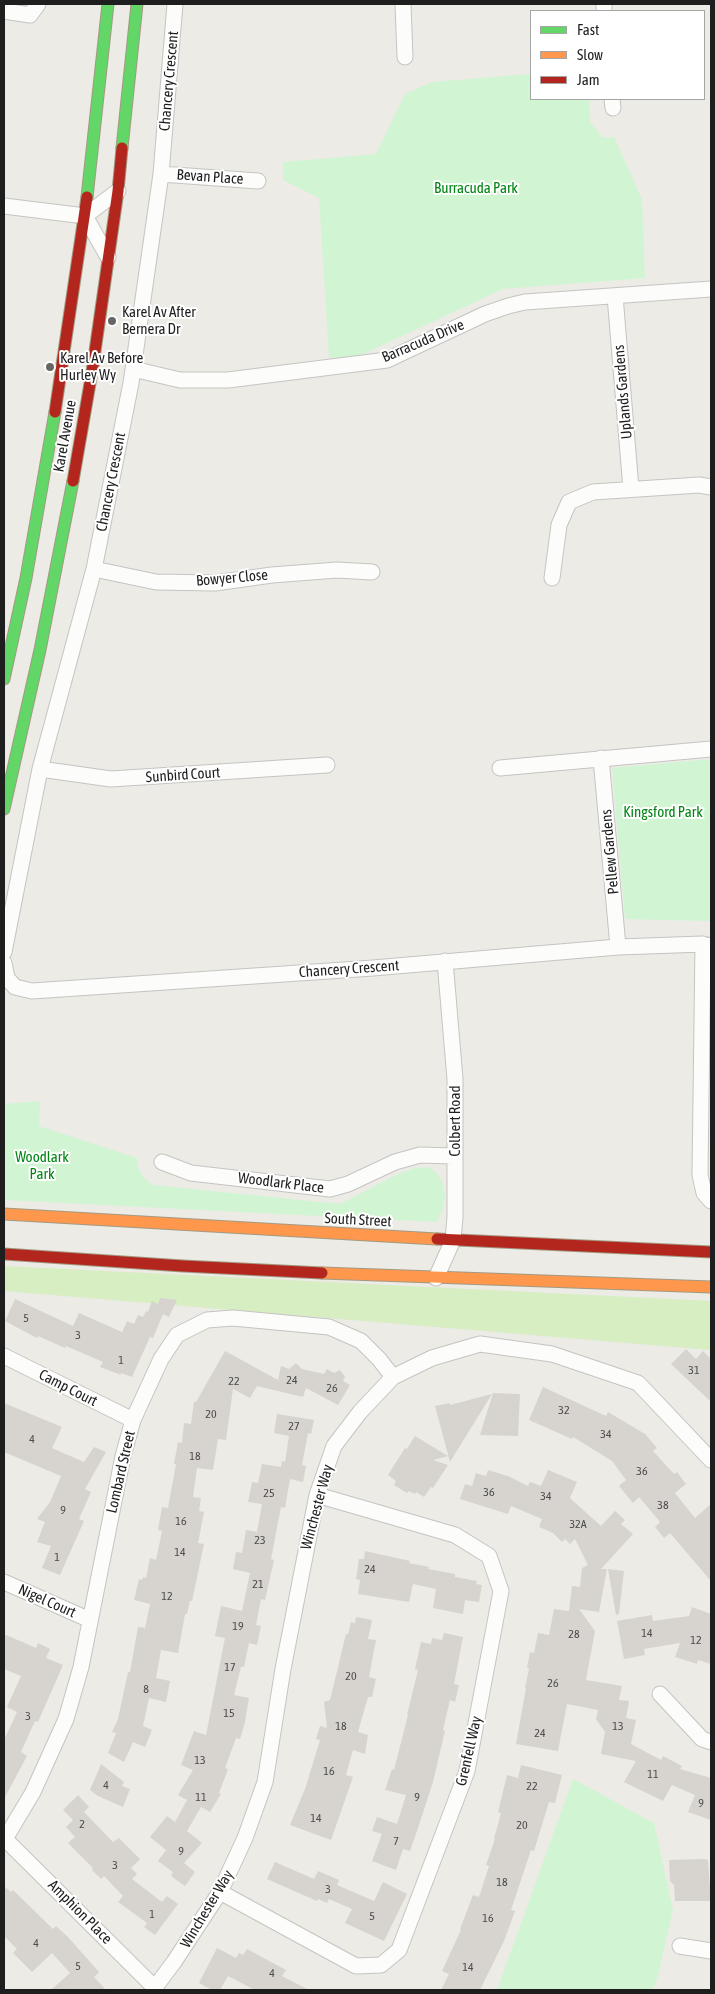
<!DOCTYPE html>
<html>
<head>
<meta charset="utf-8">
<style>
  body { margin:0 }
  #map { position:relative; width:715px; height:1994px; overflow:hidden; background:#ecebe6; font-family:"Asap Condensed",sans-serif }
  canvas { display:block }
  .frame { position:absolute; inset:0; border:5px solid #1e1e1e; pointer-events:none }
  .legend { position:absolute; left:530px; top:10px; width:175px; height:90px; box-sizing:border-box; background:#fff; border:1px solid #a5a5a5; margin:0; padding:6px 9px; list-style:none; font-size:15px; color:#1e1e1e }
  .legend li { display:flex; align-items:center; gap:10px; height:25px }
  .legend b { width:25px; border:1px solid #a5a5a5 }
</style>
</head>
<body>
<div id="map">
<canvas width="715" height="1994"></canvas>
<div class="frame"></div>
<ul class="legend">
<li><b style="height:6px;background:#63d668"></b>Fast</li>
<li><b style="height:6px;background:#ff974d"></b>Slow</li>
<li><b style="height:6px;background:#b3261e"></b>Jam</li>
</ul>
</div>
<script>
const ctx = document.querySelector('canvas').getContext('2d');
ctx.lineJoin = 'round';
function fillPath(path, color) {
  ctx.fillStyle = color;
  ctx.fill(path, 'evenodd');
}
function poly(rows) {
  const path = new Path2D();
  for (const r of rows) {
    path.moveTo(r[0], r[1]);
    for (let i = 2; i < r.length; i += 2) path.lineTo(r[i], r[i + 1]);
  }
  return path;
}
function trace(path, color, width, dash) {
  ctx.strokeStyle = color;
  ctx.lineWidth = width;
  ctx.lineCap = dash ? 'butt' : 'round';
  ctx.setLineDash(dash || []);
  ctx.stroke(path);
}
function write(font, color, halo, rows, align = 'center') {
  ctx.font = font + ' "Asap Condensed",sans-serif';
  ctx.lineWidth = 4;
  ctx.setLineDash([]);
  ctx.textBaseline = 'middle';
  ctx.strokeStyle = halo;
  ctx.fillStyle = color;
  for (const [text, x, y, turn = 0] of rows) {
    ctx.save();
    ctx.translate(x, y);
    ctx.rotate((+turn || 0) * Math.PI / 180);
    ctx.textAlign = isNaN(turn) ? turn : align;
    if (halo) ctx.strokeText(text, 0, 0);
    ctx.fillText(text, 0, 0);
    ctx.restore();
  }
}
fillPath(poly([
  [4,1266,711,1301,711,1350,4,1291]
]), '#d7edc2');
fillPath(poly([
  [531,74,531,99,589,99,590,122,603,138,614,137,642,199,645,278,503,289,359,356,329,358,319,198,283,180,283,162,376,154,405,94,432,82],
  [711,759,711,921,625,919,612,768],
  [40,1101,39,1126,137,1158,139,1170,145,1179,153,1185,340,1204,398,1174,415,1168,429,1167,438,1174,442,1182,445,1195,443,1207,437,1222,4,1200,4,1104],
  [573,1779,654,1823,673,1910,656,1983,651,1990,497,1990]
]), '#d1f5d3');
fillPath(poly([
  [160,1298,177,1300,169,1317,163,1314,153,1338,150,1337,132,1377,121,1373,121,1375,100,1367,103,1362,66,1346,65,1348,38,1336,37,1338,5,1321,15,1299,73,1326,79,1313,122,1332,127,1321,134,1324,138,1315,143,1317,146,1311,148,1312,152,1301,158,1304],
  [686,1349,696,1359,703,1351,711,1359,711,1402,671,1364],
  [225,1351,278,1380,281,1366,289,1369,296,1363,302,1369,324,1374,327,1369,334,1373,340,1370,345,1377,343,1381,350,1385,338,1405,306,1388,303,1397,257,1386,250,1398,233,1389,226,1440,218,1439,213,1470,197,1468,193,1497,201,1498,199,1511,204,1512,198,1543,204,1544,192,1601,190,1601,187,1614,185,1614,178,1653,161,1650,156,1678,170,1681,166,1702,149,1698,143,1726,152,1730,145,1747,133,1742,124,1762,108,1753,116,1733,112,1732,118,1719,128,1672,130,1672,138,1627,145,1628,150,1604,134,1600,139,1579,142,1580,143,1577,146,1578,150,1558,156,1560,162,1531,158,1530,162,1507,168,1508,176,1464,174,1464,178,1442,182,1443,184,1423,191,1424,194,1401,196,1402],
  [543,1387,606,1416,608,1412,645,1434,657,1448,653,1451,674,1474,677,1472,686,1484,675,1493,695,1518,711,1504,711,1581,670,1533,664,1538,655,1527,660,1522,639,1497,633,1503,619,1486,626,1480,612,1461,573,1437,572,1439,529,1420],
  [493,1393,520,1394,518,1436,480,1435],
  [492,1394,450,1462,435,1406,450,1403,450,1405],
  [4,1403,62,1427,52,1448,84,1462,94,1447,106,1452,85,1489,91,1492,79,1519,84,1521,60,1575,42,1568,51,1546,37,1542,45,1522,37,1519,50,1502,61,1476,4,1452],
  [277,1414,314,1420,311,1434,308,1433,302,1465,306,1466,303,1482,290,1479,285,1508,281,1507,271,1559,274,1560,265,1600,261,1599,256,1625,261,1626,257,1645,249,1643,244,1667,241,1667,234,1695,249,1698,245,1722,240,1739,236,1738,225,1768,228,1769,219,1793,221,1794,210,1812,201,1807,187,1831,202,1843,184,1863,195,1872,185,1886,171,1876,173,1872,158,1861,166,1850,150,1837,167,1816,175,1822,187,1800,178,1795,193,1770,181,1765,194,1731,206,1735,225,1638,215,1636,221,1606,242,1611,250,1573,233,1569,236,1552,242,1553,246,1530,257,1532,262,1504,248,1502,252,1482,258,1483,262,1464,281,1467,282,1461,285,1462,289,1436,274,1433],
  [415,1436,448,1456,433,1460,448,1465,433,1488,431,1487,424,1497,416,1492,415,1494,409,1491,407,1493,394,1485,396,1481,388,1475,405,1448,407,1449],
  [488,1470,508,1476,528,1486,530,1482,541,1486,548,1470,577,1482,570,1498,601,1526,615,1511,625,1520,621,1524,633,1534,601,1569,607,1569,599,1612,579,1609,595,1631,586,1680,622,1686,619,1700,629,1701,626,1718,636,1720,631,1744,661,1760,663,1756,682,1766,680,1769,711,1778,711,1820,688,1812,695,1795,672,1785,663,1801,624,1782,636,1761,601,1754,605,1732,596,1719,598,1710,567,1704,558,1751,516,1744,526,1688,525,1688,529,1668,527,1668,530,1652,534,1653,538,1633,549,1635,554,1609,569,1611,572,1586,580,1587,582,1568,588,1565,575,1539,570,1544,565,1539,562,1542,553,1533,539,1527,542,1519,511,1506,508,1514,460,1499,465,1484,472,1486,476,1473,486,1476],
  [365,1551,410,1561,409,1563,429,1567,428,1569,455,1574,455,1577,477,1581,476,1584,482,1585,479,1602,465,1600,463,1614,433,1608,436,1589,413,1584,409,1602,358,1594,360,1580,356,1579,359,1559,364,1559],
  [608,1569,624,1571,619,1614,616,1615],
  [692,1607,711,1614,711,1664,698,1660,697,1664,675,1657,680,1643,644,1649,645,1655,624,1659,617,1621,652,1615,653,1621,689,1616],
  [356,1617,372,1620,368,1639,376,1640,369,1677,376,1679,372,1697,368,1697,358,1732,368,1735,365,1754,353,1750,346,1775,353,1777,331,1840,290,1825,305,1789,320,1740,316,1739,320,1726,327,1728,324,1702,330,1700,346,1634,348,1634,351,1622,355,1623],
  [444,1633,463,1637,454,1684,459,1685,455,1702,450,1700,443,1730,445,1731,433,1782,417,1831,410,1851,403,1849,396,1870,372,1861,382,1834,372,1831,377,1817,397,1824,406,1795,385,1790,392,1769,394,1770,408,1715,407,1715,418,1670,415,1669,421,1642,431,1644,432,1638,442,1640],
  [4,1634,36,1648,38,1643,50,1649,46,1658,63,1665,38,1722,35,1721,21,1752,27,1756,4,1799,4,1740,17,1712,7,1707,21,1676,4,1669],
  [101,1764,124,1782,122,1786,130,1789,123,1807,98,1796,90,1790],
  [521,1765,562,1775,555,1803,549,1802,534,1851,531,1850,511,1910,515,1911,504,1941,480,1990,441,1990,449,1974,442,1971,461,1930,460,1929,473,1895,479,1897,489,1866,486,1865,495,1839,494,1839,501,1813,498,1812,507,1775,518,1778],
  [78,1795,89,1807,84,1812,113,1842,119,1838,140,1859,131,1868,137,1874,132,1879,162,1902,167,1896,178,1904,155,1935,144,1927,147,1923,118,1902,123,1896,104,1876,101,1879,92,1870,93,1868,68,1843,75,1837,66,1827,73,1820,63,1810],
  [704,1859,708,1860,711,1901,675,1901,674,1885,670,1881,669,1860],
  [275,1862,314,1879,318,1871,339,1880,337,1885,374,1901,383,1882,407,1894,384,1941,345,1923,352,1909,329,1899,327,1903,318,1899,317,1901,267,1879],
  [4,1886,11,1892,13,1890,53,1929,56,1926,68,1937,99,1972,94,1977,106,1990,51,1990,70,1973,52,1953,32,1972,13,1953,17,1949,4,1936],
  [217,1948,236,1958,239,1953,243,1955,247,1949,286,1970,282,1976,309,1990,255,1990,228,1976,220,1990,212,1990,199,1983]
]), '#d7d4d0');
const street = poly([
  [403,4,405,57],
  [604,4,604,11],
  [4,11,30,15,38,4],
  [612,99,613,108],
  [161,174,258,181],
  [4,206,85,216],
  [108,257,85,216,118,191],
  [615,296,631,489],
  [133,369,180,380,228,380,387,360,485,314,508,306,525,302,711,289],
  [94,569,156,582,215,583,272,575,337,570,372,572],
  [552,578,559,525,569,502,593,492,699,485,711,487],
  [601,758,618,947],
  [500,768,711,749],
  [40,769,111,779,327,765],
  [703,944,700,1175,704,1193,711,1201],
  [4,952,40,769,94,569,131,383,161,174,175,4],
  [4,963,7,978,15,987,32,991,373,968,618,947,703,944,711,946],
  [162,1162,191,1173,330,1189,348,1184,395,1162,420,1155,454,1156],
  [436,1278,453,1240,455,1217,455,1079,445,961],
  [4,1356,133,1420],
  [4,1582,90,1620],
  [660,1694,702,1739,711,1742],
  [4,1838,155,1988],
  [5,1839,33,1792,66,1719,81,1667,123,1456,133,1420,161,1359,177,1335,207,1320,233,1318,329,1327,361,1341,379,1359,393,1377],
  [220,1892,356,1966,381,1965,399,1950,467,1771,501,1591,489,1556,455,1535,317,1495],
  [680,1946,711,1951],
  [153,1990,174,1962,220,1892,245,1838,265,1782,283,1669,317,1495,334,1446,360,1412,393,1377,432,1358,480,1344,552,1354,638,1383,711,1460]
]);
const fast = poly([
  [122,148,137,4],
  [87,197,108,4],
  [4,679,26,578,55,412],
  [4,809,40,650,73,481]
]);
const slow = poly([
  [4,1214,437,1239],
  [322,1273,711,1287]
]);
const jam = poly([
  [55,412,87,197],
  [73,481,92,372,118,191,122,148],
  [437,1239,711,1252],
  [4,1254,183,1266,322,1273]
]);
trace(street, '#c5c4c2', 17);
trace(fast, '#a29a82', 13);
trace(slow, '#a29a82', 13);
trace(jam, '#a29a82', 13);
trace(street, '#fcfcfb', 15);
trace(fast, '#63d668', 11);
trace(slow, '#ff974d', 11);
trace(jam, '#b3261e', 11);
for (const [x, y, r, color] of [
  [112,321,5,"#666664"],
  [50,367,5,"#666664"]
]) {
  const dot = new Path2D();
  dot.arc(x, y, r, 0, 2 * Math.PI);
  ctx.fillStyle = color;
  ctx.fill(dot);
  trace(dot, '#fff', 2);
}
write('12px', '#4c4c4a', null, [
  ["5",26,1318],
  ["3",78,1335],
  ["1",121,1360],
  ["31",694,1370],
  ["24",292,1380],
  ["22",234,1381],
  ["26",332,1388],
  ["32",564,1410],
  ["20",211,1414],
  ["27",294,1426],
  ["34",606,1434],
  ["4",32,1439],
  ["18",195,1456],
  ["36",642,1471],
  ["36",489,1492],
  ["25",269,1493],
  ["34",546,1496],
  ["38",663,1505],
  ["9",63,1510],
  ["16",181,1521],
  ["32A",578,1524],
  ["23",260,1540],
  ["14",180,1552],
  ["1",57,1557],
  ["24",370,1569],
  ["21",258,1584],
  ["12",167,1596],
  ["19",238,1626],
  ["14",647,1633],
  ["28",574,1634],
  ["12",696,1640],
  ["17",230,1667],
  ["20",351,1676],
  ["26",553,1683],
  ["8",146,1689],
  ["15",229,1713],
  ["3",28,1716],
  ["18",341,1726],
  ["13",618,1726],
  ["24",540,1733],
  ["13",200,1760],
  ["16",329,1771],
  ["11",653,1774],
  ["4",106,1785],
  ["22",532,1786],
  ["11",201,1797],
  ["9",417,1797],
  ["9",701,1803],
  ["14",316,1818],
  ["2",82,1824],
  ["20",522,1825],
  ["7",396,1841],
  ["9",181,1851],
  ["3",115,1865],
  ["18",502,1882],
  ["3",328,1889],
  ["1",152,1914],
  ["5",372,1916],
  ["16",488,1918],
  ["4",36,1943],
  ["5",78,1966],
  ["14",468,1967],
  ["4",272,1973]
]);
write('15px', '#1e1e1e', '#fff', [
  ["Chancery Crescent",169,81,-85],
  ["Bevan Place",210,177,4],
  ["Barracuda Drive",423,341,-23],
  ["Uplands Gardens",623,392,-95],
  ["Karel Avenue",65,436,-80],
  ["Chancery Crescent",111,482,-79],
  ["Bowyer Close",232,578,-5],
  ["Sunbird Court",183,775,-4],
  ["Pellew Gardens",610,852,-95],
  ["Chancery Crescent",349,969,-4],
  ["Colbert Road",455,1121,-90],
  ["Woodlark Place",281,1183,7],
  ["South Street",358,1220,3],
  ["Camp Court",68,1388,27],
  ["Lombard Street",121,1472,-77],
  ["Winchester Way",317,1507,-75],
  ["Nigel Court",47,1601,24],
  ["Grenfell Way",469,1751,-77],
  ["Winchester Way",207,1909,-59],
  ["Amphion Place",80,1912,45]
]);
write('15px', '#028513', '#fff', [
  ["Burracuda Park",476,188],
  ["Kingsford Park",663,812],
  ["Woodlark",42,1157],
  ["Park",42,1174]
]);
write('15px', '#1e1e1e', '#fff', [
  ["Karel Av After",122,312],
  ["Bernera Dr",122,329],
  ["Karel Av Before",60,358],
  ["Hurley Wy",60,375]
], 'left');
</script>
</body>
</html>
